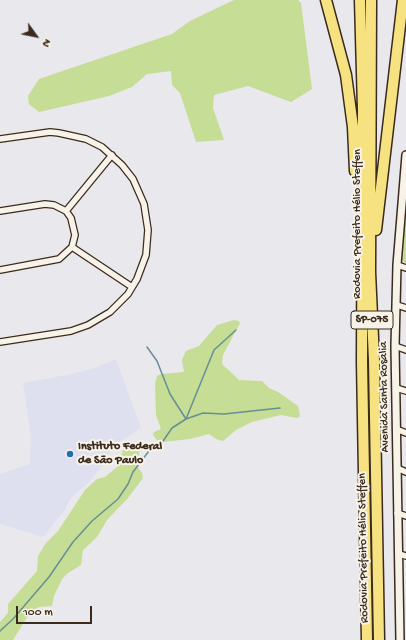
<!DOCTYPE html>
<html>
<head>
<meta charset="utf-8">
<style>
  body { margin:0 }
  #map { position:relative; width:406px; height:640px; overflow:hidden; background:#e9e8ec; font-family:"Gochi Hand",sans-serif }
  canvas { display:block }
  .north { position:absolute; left:16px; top:16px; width:40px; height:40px; -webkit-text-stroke:3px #f7f3e8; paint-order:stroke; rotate:123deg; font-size:11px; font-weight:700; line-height:16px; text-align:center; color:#3b2a1e }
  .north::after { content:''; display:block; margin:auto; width:14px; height:18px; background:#3b2a1e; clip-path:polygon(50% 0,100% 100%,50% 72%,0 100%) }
  .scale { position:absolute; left:16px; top:606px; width:76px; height:18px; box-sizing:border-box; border:2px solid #3b2a1e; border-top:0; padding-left:5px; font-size:12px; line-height:14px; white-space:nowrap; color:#3b2a1e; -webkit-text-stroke:3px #f7f3e8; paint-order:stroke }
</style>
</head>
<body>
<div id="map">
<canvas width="406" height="640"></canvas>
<div class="north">N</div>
<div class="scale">100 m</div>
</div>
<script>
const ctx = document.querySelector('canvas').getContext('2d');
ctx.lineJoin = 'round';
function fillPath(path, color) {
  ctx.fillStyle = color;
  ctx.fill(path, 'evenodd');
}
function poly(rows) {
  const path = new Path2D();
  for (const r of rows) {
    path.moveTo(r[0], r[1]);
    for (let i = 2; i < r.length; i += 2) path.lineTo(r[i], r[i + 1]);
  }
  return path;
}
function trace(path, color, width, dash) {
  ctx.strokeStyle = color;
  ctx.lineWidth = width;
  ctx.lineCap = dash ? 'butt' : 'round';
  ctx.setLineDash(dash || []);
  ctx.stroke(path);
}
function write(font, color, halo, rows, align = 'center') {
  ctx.font = font + ' "Gochi Hand",sans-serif';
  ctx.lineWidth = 4;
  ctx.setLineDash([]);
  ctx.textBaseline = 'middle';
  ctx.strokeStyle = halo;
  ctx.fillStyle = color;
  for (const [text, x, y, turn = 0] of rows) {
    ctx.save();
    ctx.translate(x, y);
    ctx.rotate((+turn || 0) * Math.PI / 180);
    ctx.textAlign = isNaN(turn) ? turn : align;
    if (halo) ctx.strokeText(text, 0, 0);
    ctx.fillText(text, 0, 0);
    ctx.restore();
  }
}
fillPath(poly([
  [116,359,141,428,114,445,105,462,89,482,71,498,64,511,43,537,0,524,0,474,30,464,31,437,23,383,71,374,95,368]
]), '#dfe0ef');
fillPath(poly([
  [234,0,298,0,301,3,312,89,291,102,248,86,214,95,213,108,224,140,196,142,180,93,172,85,171,71,147,74,132,87,109,96,39,112,29,104,28,96,39,79,172,34,190,21],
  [406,218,406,264,401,259,404,222],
  [234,320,239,321,240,323,223,355,222,364,239,380,262,381,269,388,278,392,298,406,300,416,297,418,281,415,252,422,236,430,223,441,216,439,209,434,190,439,162,442,157,440,153,435,154,432,161,429,156,415,155,384,157,376,161,374,184,372,182,360,186,351,199,346,217,325],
  [137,443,141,448,136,464,142,473,143,478,128,498,107,520,97,537,83,550,81,565,68,573,62,579,54,596,52,606,39,607,31,611,13,640,0,640,0,622,8,613,8,604,37,571,38,556,46,543,58,531,85,490,97,479,105,477,117,467,123,450]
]), '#c5dd94');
trace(poly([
  [147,347,157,361,170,394,186,419],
  [186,419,214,350,236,330],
  [0,631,13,619,49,577,73,542,92,521,118,499,128,484,133,472,152,447,161,444,172,428,186,419,203,413,224,414,280,408]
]), '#688e96', 1.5);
const minor = poly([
  [0,139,50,132,59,133,86,139,102,147,122,165,133,179,144,204,148,230,146,255,137,279,128,294,110,312,88,325,71,331,0,342],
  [0,211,45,204,54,205,66,211,71,218,75,235,72,247,59,259,0,270],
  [66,211,112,155],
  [72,247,132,287],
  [397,265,406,268],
  [397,305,406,308],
  [395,346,406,350],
  [396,388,406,391],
  [396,429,406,433],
  [397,468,406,472],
  [397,513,406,516],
  [399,554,406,556]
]);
const tertiary = poly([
  [400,640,395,346,397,265,406,155]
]);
const motorway = poly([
  [326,0,346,75,353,127,355,171],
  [360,0,363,109,362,362,367,640],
  [371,0,370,272,374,360,379,640],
  [376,230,403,0]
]);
trace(minor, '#3b2a1e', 8);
trace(tertiary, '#3b2a1e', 10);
trace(motorway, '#3b2a1e', 13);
trace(minor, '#f7f3e8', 5.5);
trace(tertiary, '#f7f3e8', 7);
trace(motorway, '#f7e281', 10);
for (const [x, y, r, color] of [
  [70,454,4,"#1f6fb2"]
]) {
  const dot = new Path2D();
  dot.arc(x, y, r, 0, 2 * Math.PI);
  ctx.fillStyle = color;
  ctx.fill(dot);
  trace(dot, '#f7f3e8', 1.5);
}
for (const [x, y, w] of [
  [372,320,42]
]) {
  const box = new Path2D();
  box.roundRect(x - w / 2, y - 9, w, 18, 3);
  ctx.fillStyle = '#f7f3e8';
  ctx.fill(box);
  trace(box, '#3b2a1e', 1);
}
write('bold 11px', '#3b2a1e', null, [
  ["SP-075",372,320]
]);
write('12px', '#3b2a1e', '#f7f3e8', [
  ["Rodovia Prefeito Hélio Steffen",358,224,-90],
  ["Avenida Santa Rosalia",385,397,-91],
  ["Rodovia Prefeito Hélio Steffen",364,548,-91]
]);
write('bold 12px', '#3b2a1e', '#f7f3e8', [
  ["Instituto Federal",78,447],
  ["de São Paulo",78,461]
], 'left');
</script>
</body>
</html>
